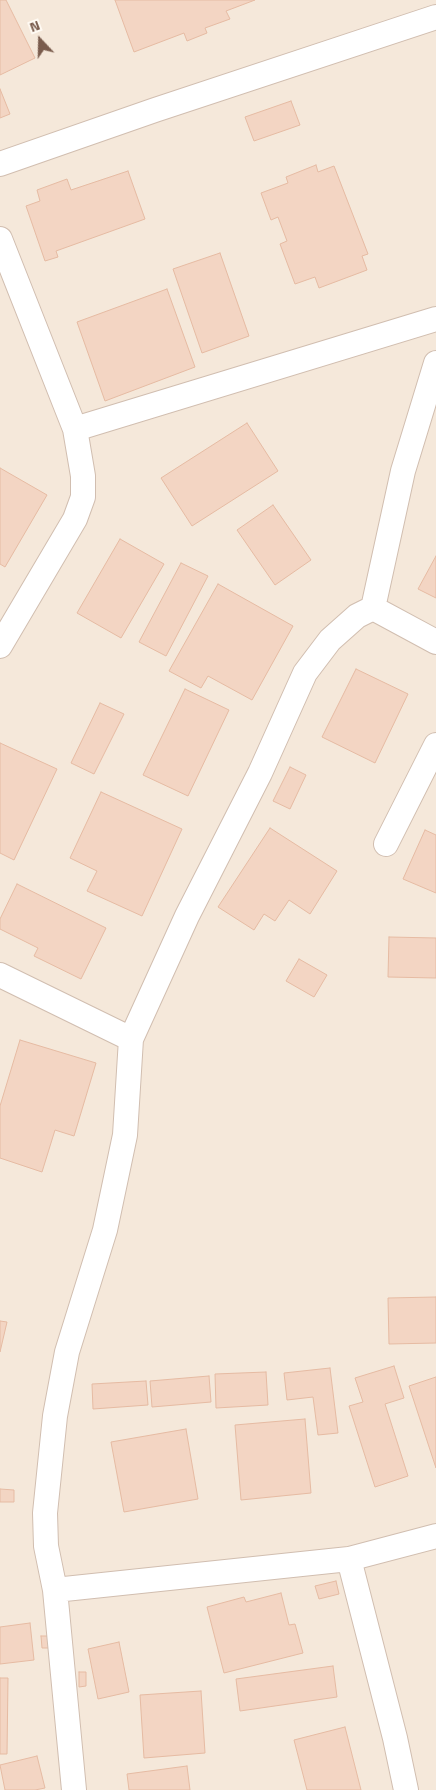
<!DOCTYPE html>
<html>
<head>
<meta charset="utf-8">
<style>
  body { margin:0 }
  #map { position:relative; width:436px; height:1790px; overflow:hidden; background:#fdf6ec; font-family:"Titillium Web",sans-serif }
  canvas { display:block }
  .north { position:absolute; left:15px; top:15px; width:50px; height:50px; -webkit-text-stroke:4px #fffaf3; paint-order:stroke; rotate:339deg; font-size:14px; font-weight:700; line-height:20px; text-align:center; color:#7a5c4d }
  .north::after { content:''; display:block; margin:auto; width:18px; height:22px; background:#7a5c4d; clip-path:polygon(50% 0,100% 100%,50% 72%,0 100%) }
</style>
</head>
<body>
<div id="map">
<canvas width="436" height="1790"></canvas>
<div class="north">N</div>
</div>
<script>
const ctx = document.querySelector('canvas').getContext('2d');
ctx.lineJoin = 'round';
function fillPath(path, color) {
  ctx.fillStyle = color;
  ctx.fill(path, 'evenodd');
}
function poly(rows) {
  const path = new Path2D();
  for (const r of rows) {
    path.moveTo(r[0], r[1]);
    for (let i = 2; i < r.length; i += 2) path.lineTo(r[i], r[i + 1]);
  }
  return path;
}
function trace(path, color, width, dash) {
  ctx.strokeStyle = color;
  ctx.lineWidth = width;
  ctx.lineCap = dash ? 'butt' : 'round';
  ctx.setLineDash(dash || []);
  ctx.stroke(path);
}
fillPath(poly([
  [0,0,436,0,436,1790,0,1790]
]), '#f5e8da');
const building = poly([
  [0,0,6,0,35,58,0,75,0,0],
  [115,0,255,0,226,11,230,19,205,28,207,33,187,41,184,33,134,52,115,0],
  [0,89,10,114,0,118,0,89],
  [291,101,300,125,254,141,245,117,291,101],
  [316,165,318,172,334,166,368,254,362,256,367,270,319,288,315,277,295,284,280,244,287,241,278,217,271,220,261,193,288,183,286,177,316,165],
  [128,171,145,219,56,251,58,257,45,261,26,206,40,201,37,190,67,179,71,190,128,171],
  [220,253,249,336,202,353,173,269,220,253],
  [167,289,195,367,105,401,77,322,167,289],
  [247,423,278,471,192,526,161,478,247,423],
  [0,468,47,495,5,567,0,564,0,468],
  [273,505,311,560,275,585,237,530,273,505],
  [120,539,164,564,121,638,77,613,120,539],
  [436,556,436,598,418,589,436,556],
  [181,563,208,576,166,656,139,642,181,563],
  [218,584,293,626,252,700,208,676,201,688,169,671,218,584],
  [356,669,408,694,375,763,322,737,356,669],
  [185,689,229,710,188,796,143,775,185,689],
  [100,703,124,714,94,774,71,763,100,703],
  [0,743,57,769,14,860,0,853,0,743],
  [290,767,306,775,290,809,273,801,290,767],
  [101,792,182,829,142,916,87,891,97,871,70,858,101,792],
  [270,828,337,871,310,914,289,900,275,921,264,914,254,930,218,907,270,828],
  [425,830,436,835,436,893,403,879,425,830],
  [17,884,106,928,81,979,34,956,38,948,0,929,0,919,17,884],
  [389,937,436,938,436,978,388,977,389,937],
  [299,959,327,975,314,997,286,981,299,959],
  [20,1040,96,1063,74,1136,55,1130,42,1172,0,1158,0,1106,20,1040],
  [436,1297,436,1343,389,1344,388,1298,436,1297],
  [0,1321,7,1322,0,1352,0,1321],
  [394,1366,404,1398,385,1404,408,1476,375,1487,349,1406,363,1402,355,1378,394,1366],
  [330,1368,338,1433,318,1435,313,1397,287,1400,284,1373,330,1368],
  [266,1372,268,1405,216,1408,215,1374,266,1372],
  [209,1376,211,1402,152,1407,150,1381,209,1376],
  [436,1377,436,1468,409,1386,436,1377],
  [146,1381,148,1405,93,1409,92,1384,146,1381],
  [305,1419,311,1493,241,1500,235,1425,305,1419],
  [186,1429,198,1499,124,1512,111,1442,186,1429],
  [0,1489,14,1490,14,1502,0,1502,0,1489],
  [336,1581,339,1594,319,1599,315,1586,336,1581],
  [281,1593,289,1625,295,1624,303,1653,224,1673,207,1607,244,1597,246,1602,281,1593],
  [30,1623,34,1660,0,1664,0,1627,30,1623],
  [41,1636,49,1636,50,1648,42,1648,41,1636],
  [119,1642,129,1692,98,1699,88,1649,119,1642],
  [333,1666,337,1697,240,1711,236,1679,333,1666],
  [79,1672,86,1672,86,1686,79,1687,79,1672],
  [0,1678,8,1678,7,1754,0,1754,0,1678],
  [201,1691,205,1753,144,1758,140,1695,201,1691],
  [345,1727,361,1790,307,1790,294,1740,345,1727],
  [37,1756,45,1788,35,1790,5,1790,0,1765,37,1756],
  [187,1766,190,1790,129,1790,127,1774,187,1766]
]);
fillPath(building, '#f3d5c3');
trace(building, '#e6bba3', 1);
const street = poly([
  [0,164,155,110,436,17],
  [0,239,75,429,83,476,83,497,75,519,0,646],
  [75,429,436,319],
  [373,608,436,642],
  [386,844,436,745],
  [0,975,131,1039],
  [349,1559,395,1738,406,1790],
  [55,1590,349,1559,436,1536],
  [74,1790,55,1590,46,1546,45,1513,55,1416,67,1352,105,1230,125,1135,131,1039,187,916,260,773,305,673,330,640,357,616,373,608,403,471,436,363]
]);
trace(street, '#d1beb0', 26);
trace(street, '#fff', 24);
</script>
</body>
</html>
